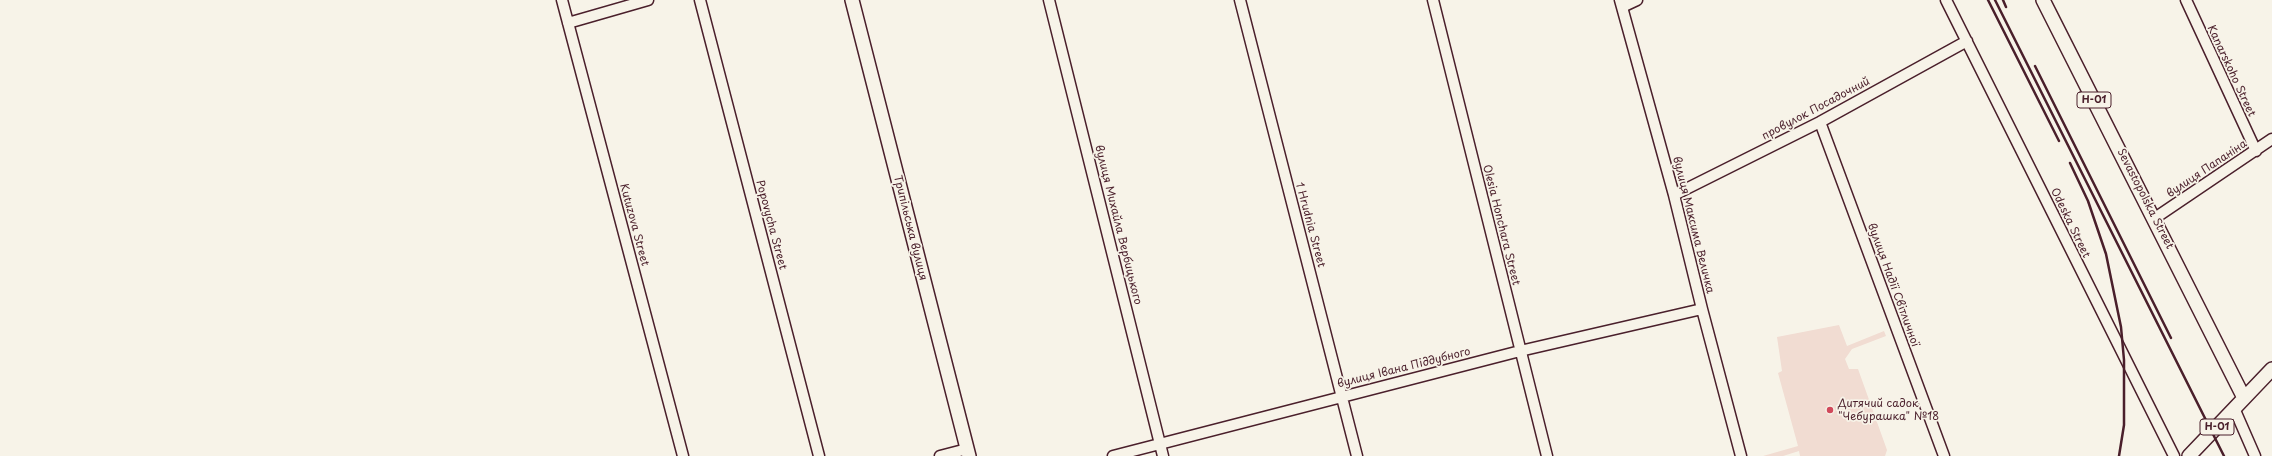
<!DOCTYPE html>
<html>
<head>
<meta charset="utf-8">
<style>
  body { margin:0 }
  canvas { display:block; background:#f7f3e8 }
</style>
</head>
<body>
<canvas width="2272" height="456"></canvas>
<script>
const ctx = document.querySelector('canvas').getContext('2d');
ctx.lineJoin = 'round';
function fillPath(path, color) {
  ctx.fillStyle = color;
  ctx.fill(path, 'evenodd');
}
function poly(rows) {
  const path = new Path2D();
  for (const r of rows) {
    path.moveTo(r[0], r[1]);
    for (let i = 2; i < r.length; i += 2) path.lineTo(r[i], r[i + 1]);
  }
  return path;
}
function trace(path, color, width, dash) {
  ctx.strokeStyle = color;
  ctx.lineWidth = width;
  ctx.lineCap = dash ? 'butt' : 'round';
  ctx.setLineDash(dash || []);
  ctx.stroke(path);
}
function write(font, color, halo, rows, align = 'center') {
  ctx.font = font + ' "Playpen Sans",sans-serif';
  ctx.lineWidth = 3.5;
  ctx.setLineDash([]);
  ctx.textBaseline = 'middle';
  ctx.strokeStyle = halo;
  ctx.fillStyle = color;
  for (const [text, x, y, turn = 0] of rows) {
    ctx.save();
    ctx.translate(x, y);
    ctx.rotate((+turn || 0) * Math.PI / 180);
    ctx.textAlign = isNaN(turn) ? turn : align;
    if (halo) ctx.strokeText(text, 0, 0);
    ctx.fillText(text, 0, 0);
    ctx.restore();
  }
}
fillPath(poly([
  [1839,325,1847,346,1884,331,1886,336,1852,349,1845,359,1849,369,1858,369,1887,450,1885,456,1800,456,1799,451,1783,456,1763,456,1798,446,1778,373,1782,371,1777,337]
]), '#f1dcd2');
const minor = poly([
  [562,0,683,456],
  [700,0,819,456],
  [1049,0,1163,456],
  [1240,0,1357,456],
  [1433,0,1547,456],
  [1620,0,1674,195,1702,309,1741,456],
  [1946,0,2174,456],
  [2186,0,2256,151],
  [1622,7,1637,0],
  [568,23,648,0],
  [1820,122,1944,456],
  [1674,195,1820,122,1967,41],
  [2155,218,2272,139],
  [2234,408,2255,456],
  [940,456,967,449],
  [1113,456,1520,351,1702,309]
]);
const major = poly([
  [852,0,969,456],
  [2043,0,2244,398],
  [2189,456,2272,369]
]);
trace(minor, '#4a1f2b', 13);
trace(major, '#4a1f2b', 16);
trace(minor, '#f7f3e8', 10);
trace(major, '#f7f3e8', 13);
trace(poly([
  [1988,0,2059,141],
  [1995,0,2224,456],
  [2003,0,2006,7],
  [2035,66,2171,338],
  [2070,163,2088,201,2106,254,2121,327,2124,360,2124,425,2119,456]
]), '#4a1f2b', 2.5);
for (const [x, y, r, color] of [
  [1830,410,4,"#d1495b"]
]) {
  const dot = new Path2D();
  dot.arc(x, y, r, 0, 2 * Math.PI);
  ctx.fillStyle = color;
  ctx.fill(dot);
  trace(dot, '#f7f3e8', 1.5);
}
for (const [x, y, w] of [
  [2094,100,34],
  [2217,427,34]
]) {
  const box = new Path2D();
  box.roundRect(x - w / 2, y - 8, w, 16, 3);
  ctx.fillStyle = '#f7f3e8';
  ctx.fill(box);
  trace(box, '#4a1f2b', 1);
}
write('bold 10px', '#4a1f2b', null, [
  ["Н-01",2094,100],
  ["Н-01",2217,427]
]);
write('11px', '#4a1f2b', '#f7f3e8', [
  ["Kanarskoho Street",2231,71,65],
  ["провулок Посадочний",1816,109,-28],
  ["вулиця Папаніна",2207,169,-34],
  ["Sevastopolska Street",2145,199,63],
  ["Odeska Street",2070,223,64],
  ["Kutuzova Street",634,225,75],
  ["Popovycha Street",771,225,75],
  ["вулиця Михайла Вербицького",1118,225,76],
  ["1 Hrudnia Street",1310,225,75],
  ["Olesia Honchara Street",1501,225,76],
  ["вулиця Максима Величка",1693,225,76],
  ["Трипільська вулиця",910,228,76],
  ["вулиця Надії Світличної",1893,285,70],
  ["вулиця Івана Піддубного",1404,368,-14]
]);
write('11px', '#4a1f2b', '#f7f3e8', [
  ["Дитячий садок",1838,404],
  ["\"Чебурашка\" №18",1838,417]
], 'left');
</script>
</body>
</html>
